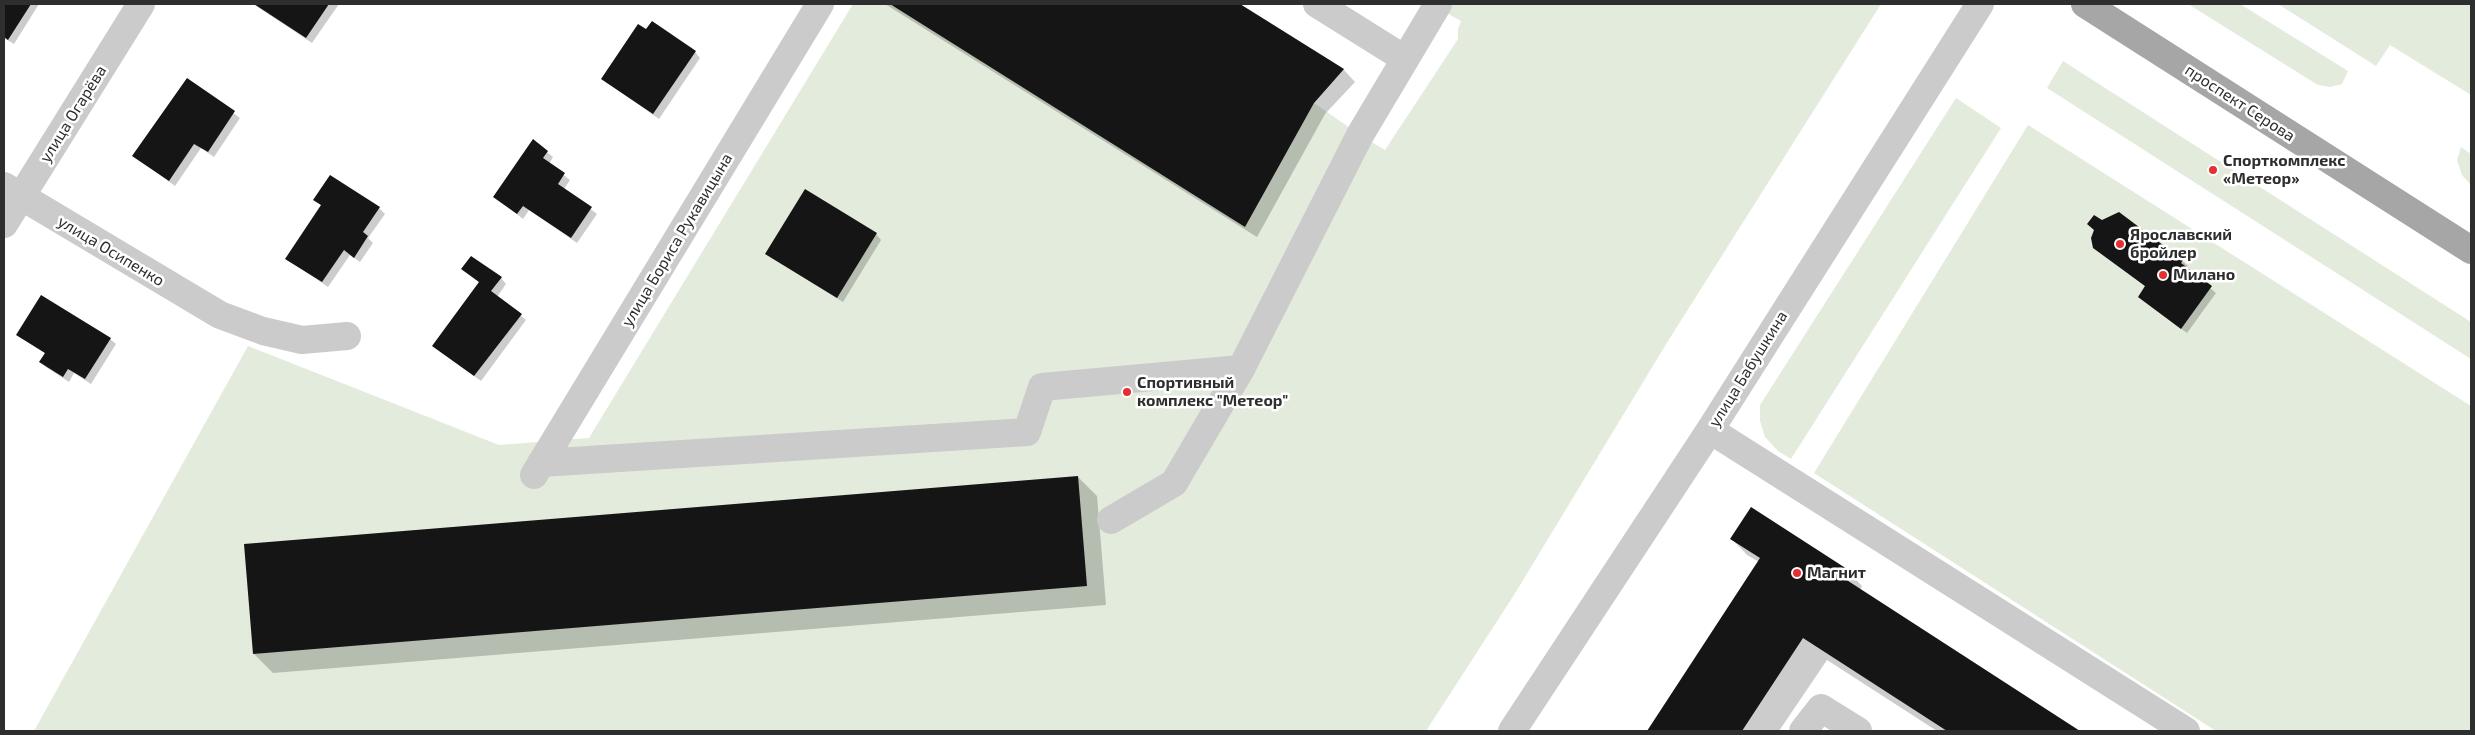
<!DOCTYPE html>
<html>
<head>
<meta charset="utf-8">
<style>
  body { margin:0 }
  #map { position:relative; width:2475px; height:735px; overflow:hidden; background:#fff; font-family:"Exo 2",sans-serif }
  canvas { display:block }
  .frame { position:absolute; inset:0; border:5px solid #2e2e2e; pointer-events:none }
</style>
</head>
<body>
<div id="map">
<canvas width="2475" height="735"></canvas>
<div class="frame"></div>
</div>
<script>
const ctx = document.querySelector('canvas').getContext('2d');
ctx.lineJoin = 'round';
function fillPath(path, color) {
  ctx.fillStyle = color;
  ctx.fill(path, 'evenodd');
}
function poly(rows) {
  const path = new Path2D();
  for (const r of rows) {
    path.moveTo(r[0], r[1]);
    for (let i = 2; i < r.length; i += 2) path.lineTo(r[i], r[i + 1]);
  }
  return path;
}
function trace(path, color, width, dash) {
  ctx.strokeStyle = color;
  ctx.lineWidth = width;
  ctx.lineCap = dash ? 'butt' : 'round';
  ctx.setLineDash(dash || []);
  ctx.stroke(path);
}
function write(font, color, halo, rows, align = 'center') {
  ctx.font = font + ' "Exo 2",sans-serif';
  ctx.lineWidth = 5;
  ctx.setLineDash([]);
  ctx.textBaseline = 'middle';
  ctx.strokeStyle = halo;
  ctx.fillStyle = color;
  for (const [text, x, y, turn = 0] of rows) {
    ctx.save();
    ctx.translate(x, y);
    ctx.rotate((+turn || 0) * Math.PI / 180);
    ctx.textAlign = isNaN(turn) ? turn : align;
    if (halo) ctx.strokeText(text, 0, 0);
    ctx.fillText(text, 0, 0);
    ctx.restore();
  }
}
fillPath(poly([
  [853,4,1240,4,1344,69,1314,103,1360,135,1385,150,1458,39,1458,29,1461,21,1430,4,1881,4,1668,341,1514,595,1426,731,34,731,248,346,499,445,589,438],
  [2188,4,2240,4,2348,71,2342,84,2330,87,2318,85],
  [2278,4,2471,4,2471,95,2390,45,2376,66],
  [2063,61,2471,322,2471,359,2047,88],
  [1956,98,2001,128,1791,459,1778,451,1765,437,1760,421,1760,405],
  [2028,125,2471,406,2471,731,2216,731,1814,473],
  [2461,147,2471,154,2471,185,2462,175,2457,160]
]), '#e3ebdc');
fillPath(poly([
  [4,4,39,4,14,44,4,38],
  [253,4,339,4,312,43],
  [885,4,1238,4,1344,70,1355,82,1325,114,1257,237],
  [695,52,700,58,659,119,602,79],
  [188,80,240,118,214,157,201,148,175,186,134,156],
  [533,141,553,157,549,164,570,180,564,189,597,214,577,243,529,210,523,219,495,197],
  [315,200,379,208,385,214,368,238,373,243,360,262,350,255,328,287,287,259,322,206],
  [876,234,881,240,843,302,766,254],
  [2094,247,2182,261,2188,266,2186,268,2216,293,2187,333,2139,297,2146,287],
  [462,269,501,278,506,284,497,297,526,320,481,381,433,346,480,283],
  [18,335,110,339,116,344,91,384,74,373,69,382,46,367,41,362,46,354],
  [1078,477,1097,496,1106,605,273,673,254,654],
  [1752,509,1847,570,1862,586,1860,590,2078,731,1937,731,1827,660,1779,731,1649,731,1759,562,1747,555,1732,539]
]), '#0003');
fillPath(poly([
  [4,4,31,4,8,40,4,37],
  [254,4,329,4,306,38],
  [890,4,1240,4,1344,69,1314,103,1245,227],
  [652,21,696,51,653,114,601,79,638,24,646,29],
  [187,78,235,111,208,152,194,144,169,181,132,156],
  [533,139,548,151,543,158,565,173,558,184,592,207,571,238,523,206,517,214,493,197],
  [330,175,380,207,363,232,368,236,354,258,344,250,322,282,285,259,321,205,313,200],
  [805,189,877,233,837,298,765,254],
  [2119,212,2183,260,2181,263,2212,286,2181,329,2138,297,2145,286,2093,248,2091,238,2094,230,2087,224,2094,215,2102,220],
  [471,256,502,277,491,291,522,314,474,376,432,346,479,282,461,269],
  [41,295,111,338,85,379,68,369,63,377,39,362,45,353,16,335],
  [1078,476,1087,586,253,654,244,544],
  [1751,507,1847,569,1842,577,2080,731,1947,731,1803,638,1742,731,1647,731,1760,558,1730,539]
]), '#151515');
trace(poly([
  [1317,4,1405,59],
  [4,186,220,315,263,331,302,340,347,336],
  [4,224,141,4],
  [1710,430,2186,731],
  [541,463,1027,432,1042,387,1241,369],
  [534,475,820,4],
  [1111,520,1174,483,1241,369,1360,135,1438,4],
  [1512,731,1710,430,1980,4],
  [1803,731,1821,708,1858,731]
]), '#cbcbcb', 28);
trace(poly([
  [2085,4,2471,250]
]), '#a6a6a6', 28);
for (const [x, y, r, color] of [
  [2213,170,5,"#e53033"],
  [2120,244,5,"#e53033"],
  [2163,275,5,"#e53033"],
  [1127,392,5,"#e53033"],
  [1797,573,5,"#e53033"]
]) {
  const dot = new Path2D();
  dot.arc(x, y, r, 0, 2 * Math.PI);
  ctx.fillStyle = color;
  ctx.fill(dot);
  trace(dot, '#fff', 2);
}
write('16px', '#2e2e2e', '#fff', [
  ["проспект Серова",2240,103,33],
  ["улица Огарёва",73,114,-58],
  ["улица Бориса Рукавицына",677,240,-59],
  ["улица Осипенко",111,251,31],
  ["улица Бабушкина",1748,369,-58]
]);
write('bold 16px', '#2e2e2e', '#fff', [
  ["Спорткомплекс",2223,161],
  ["«Метеор»",2223,179],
  ["Ярославский",2130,235],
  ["бройлер",2130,253],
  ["Милано",2173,275],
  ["Спортивный",1137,383],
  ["комплекс \"Метеор\"",1137,401],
  ["Магнит",1807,573]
], 'left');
</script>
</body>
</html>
